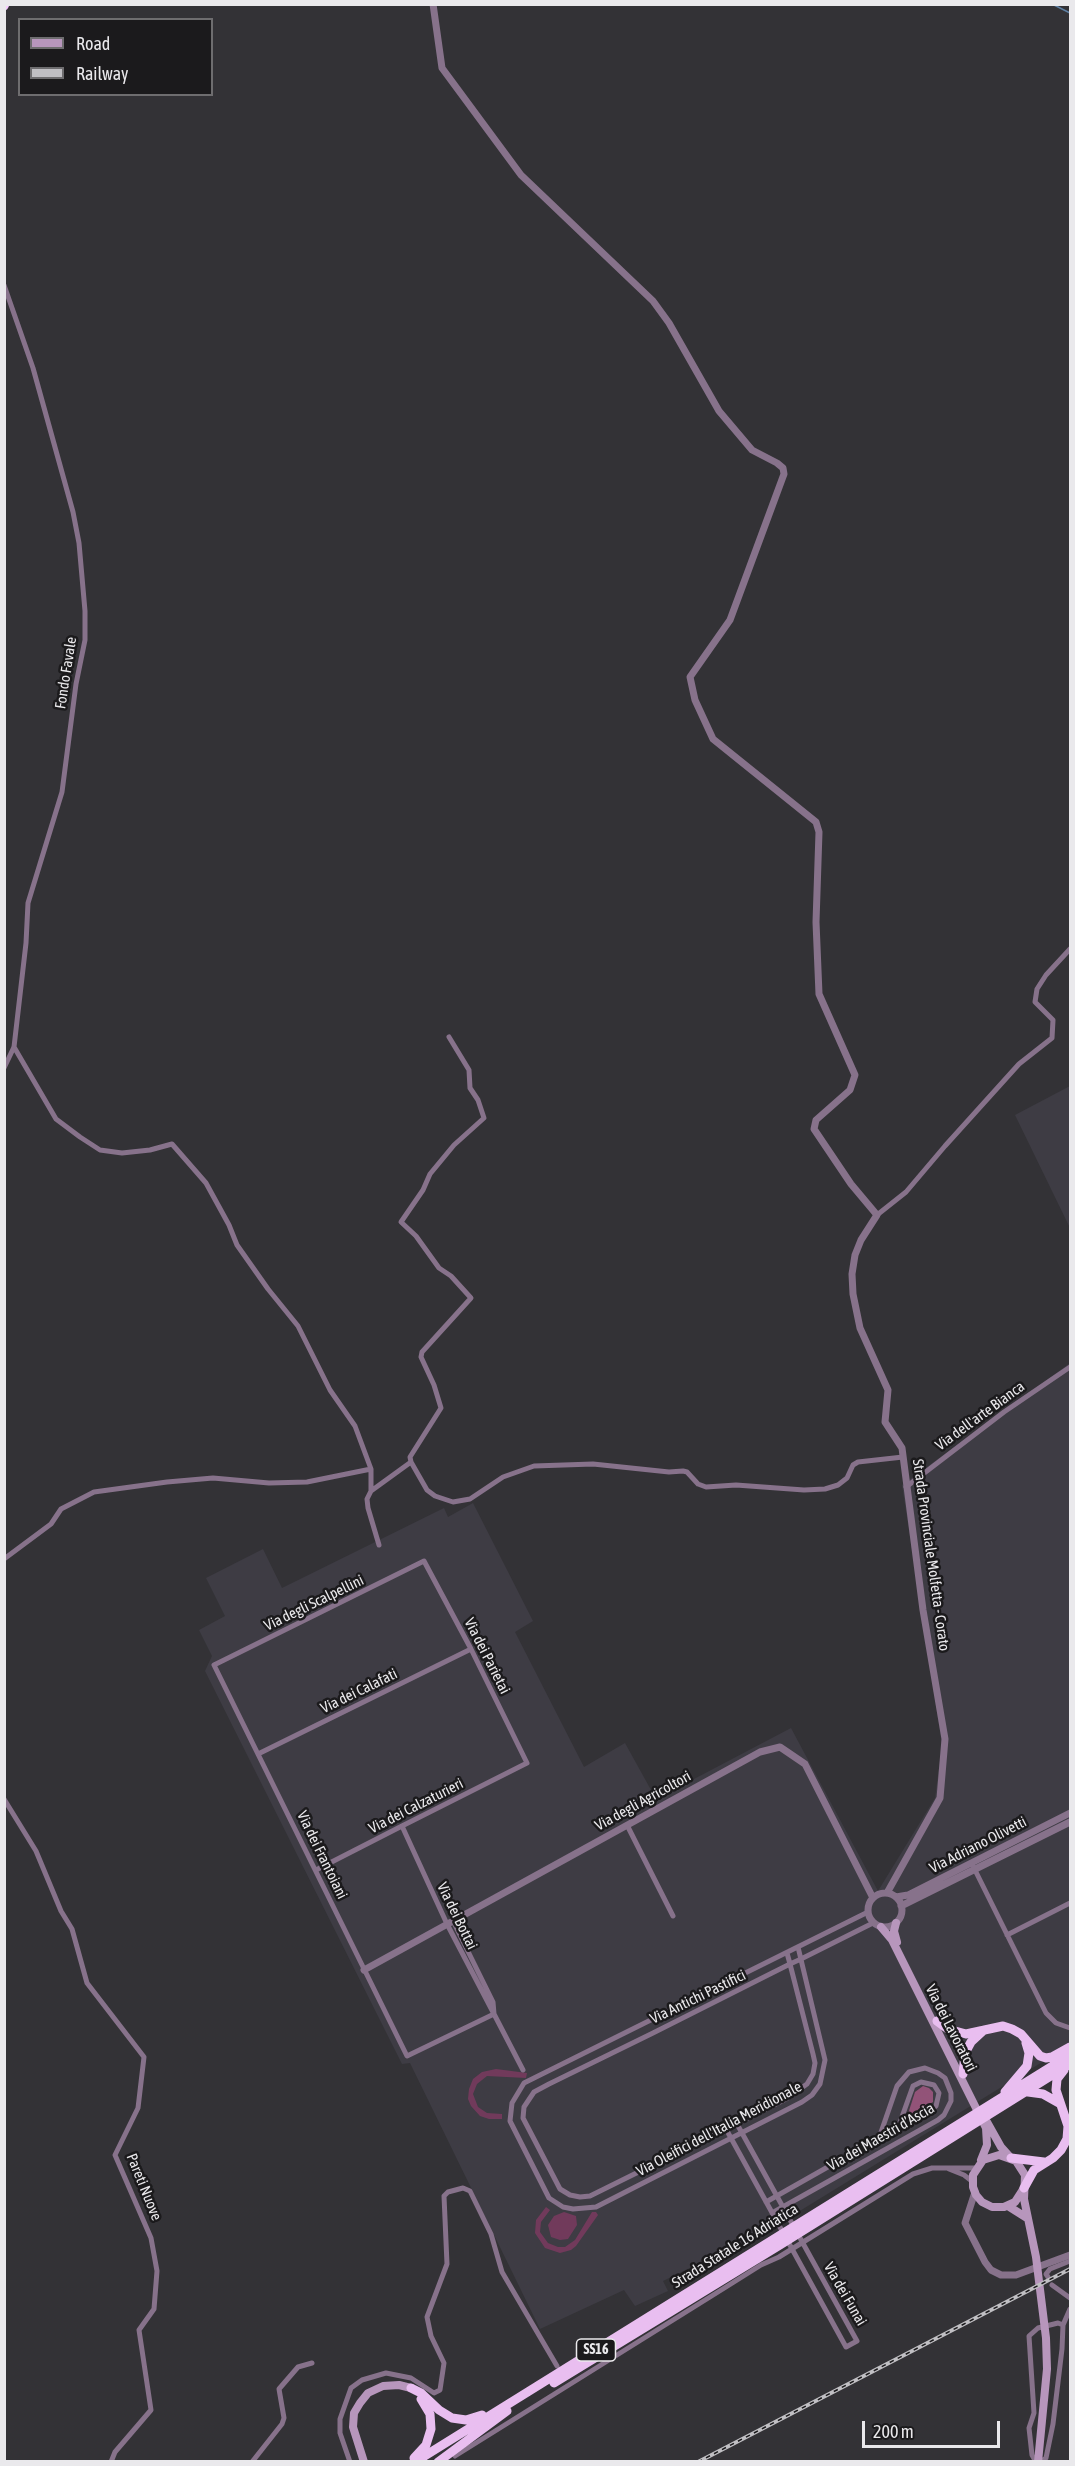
<!DOCTYPE html>
<html>
<head>
<meta charset="utf-8">
<style>
  body { margin:0 }
  #map { position:relative; width:1075px; height:2466px; overflow:hidden; background:#333236; font-family:"Asap Condensed",sans-serif }
  canvas { display:block }
  .frame { position:absolute; inset:0; border:6px solid #eae9ec; pointer-events:none }
  .legend { position:absolute; left:18px; top:18px; width:195px; height:78px; box-sizing:border-box; background:#1b1a1c; border:2px solid #6e6d6f; margin:0; padding:8px 10px; list-style:none; font-size:18px; color:#eae9ec }
  .legend li { display:flex; align-items:center; gap:12px; height:30px }
  .legend b { width:30px; border:2px solid #6e6d6f }
  .scale { position:absolute; left:862px; top:2421px; width:138px; height:27px; box-sizing:border-box; border:3px solid #eae9ec; border-top:0; padding-left:8px; font-size:18px; line-height:21px; white-space:nowrap; color:#eae9ec; -webkit-text-stroke:4px #1b1a1c; paint-order:stroke }
</style>
</head>
<body>
<div id="map">
<canvas width="1075" height="2466"></canvas>
<div class="frame"></div>
<ul class="legend">
<li><b style="height:8px;background:#b796bc"></b>Road</li>
<li><b style="height:8px;background:#c0bfc3"></b>Railway</li>
</ul>
<div class="scale">200 m</div>
</div>
<script>
const ctx = document.querySelector('canvas').getContext('2d');
ctx.lineJoin = 'round';
function fillPath(path, color) {
  ctx.fillStyle = color;
  ctx.fill(path, 'evenodd');
}
function poly(rows) {
  const path = new Path2D();
  for (const r of rows) {
    if (r.length === 3) {
      path.moveTo(r[0] + r[2], r[1]);
      path.arc(r[0], r[1], r[2], 0, 2 * Math.PI);
      continue;
    }
    path.moveTo(r[0], r[1]);
    for (let i = 2; i < r.length; i += 2) path.lineTo(r[i], r[i + 1]);
  }
  return path;
}
function trace(path, color, width, dash) {
  ctx.strokeStyle = color;
  ctx.lineWidth = width;
  ctx.lineCap = dash ? 'butt' : 'round';
  ctx.setLineDash(dash || []);
  ctx.stroke(path);
}
function write(font, color, halo, rows, align = 'center') {
  ctx.font = font + ' "Asap Condensed",sans-serif';
  ctx.lineWidth = 5;
  ctx.setLineDash([]);
  ctx.textBaseline = 'middle';
  ctx.strokeStyle = halo;
  ctx.fillStyle = color;
  for (const [text, x, y, turn = 0] of rows) {
    ctx.save();
    ctx.translate(x, y);
    ctx.rotate((+turn || 0) * Math.PI / 180);
    ctx.textAlign = isNaN(turn) ? turn : align;
    if (halo) ctx.strokeText(text, 0, 0);
    ctx.fillText(text, 0, 0);
    ctx.restore();
  }
}
fillPath(poly([
  [1070,1086,1070,1228,1015,1115],
  [1070,1363,1070,2045,772,2228,663,2281,668,2291,635,2306,624,2290,540,2329,410,2063,402,2064,205,1671,212,1656,199,1630,225,1616,206,1578,263,1549,282,1588,444,1508,448,1517,473,1503,533,1621,515,1632,584,1767,625,1743,656,1799,791,1728,878,1891,935,1798,942,1745,902,1485]
]), '#3e3c44');
fillPath(poly([
  [496,2069,527,2073,526,2078,487,2076,477,2084,473,2094,478,2107,487,2113,502,2114,502,2119,489,2119,480,2116,471,2106,468,2099,469,2089,473,2079,482,2072],
  [546,2207,550,2210,541,2222,540,2232,548,2243,558,2247,565,2247,575,2240,592,2212,596,2212,598,2215,576,2246,571,2250,560,2253,545,2248,535,2233,536,2220],
  [564,2212,576,2216,577,2225,568,2239,560,2240,551,2237,548,2225,554,2216]
]), '#713a5b');
fillPath(poly([
  [923,2086,929,2088,933,2092,933,2102,907,2117,915,2092]
]), '#925378');
trace(poly([
  [1052,4,1070,13]
]), '#5f81a5', 1.5);
trace(poly([
  [4,285,33,368,73,512,79,543,85,611,85,640,76,684,62,792,28,903,26,943,14,1047,4,1068],
  [14,1047,56,1119,80,1137,100,1150,122,1153,150,1150,172,1144,206,1183,229,1225,237,1245,268,1289,298,1326,330,1390,355,1426,371,1469],
  [877,1215,906,1192,945,1146,1019,1064,1052,1038,1053,1020,1035,1002,1037,989,1046,975,1070,949],
  [411,1462,410,1457,441,1408,434,1385,421,1357,422,1352,471,1298,451,1276,439,1268,416,1236,401,1222,423,1190,430,1174,454,1145,484,1118,478,1100,470,1088,469,1070,449,1037],
  [906,1487,1004,1412,1070,1367],
  [371,1491,367,1499,368,1508,379,1545],
  [4,1559,51,1524,61,1509,94,1492,167,1482,213,1478,269,1483,307,1482,371,1469,371,1491,411,1462,427,1490,435,1496,453,1502,470,1499,503,1477,534,1466,593,1464,669,1472,683,1471,687,1472,698,1484,706,1487,736,1485,804,1490,825,1489,838,1485,847,1478,853,1465,858,1462,903,1457],
  [258,1754,471,1649],
  [4,1799,36,1851,61,1911,72,1929,87,1983,144,2057,138,2108,115,2155,151,2238,157,2271,154,2309,139,2330,151,2410,115,2452,111,2462],
  [627,1825,673,1916],
  [972,1864,1046,2013,1056,2023,1070,2028],
  [316,1870,402,1826,527,1763,471,1649,424,1561,214,1665,407,2056,494,2014,447,1924,402,1826],
  [453,1921,493,2002,494,2014,523,2070],
  [1007,1935,1070,1903],
  [798,1947,825,2060,820,2084,812,2095,802,2102,596,2207,573,2209,563,2207,549,2198,510,2121,512,2103,524,2083,868,1912],
  [787,1953,790,1964,813,2054,815,2063,813,2074,807,2084,786,2099,590,2196,580,2197,570,2195,560,2189,523,2118,524,2107,534,2092,549,2084,653,2033,772,1973,790,1964,801,1959,873,1923],
  [726,2129,846,2347,857,2341,737,2124],
  [881,2137,932,2109,936,2106,939,2093,934,2085,921,2082,913,2086,898,2128],
  [949,2169,964,2175,973,2182],
  [766,2202,879,2138,897,2086,909,2072,925,2068,938,2073,945,2078,951,2093,951,2101,944,2115,938,2120,772,2213],
  [1048,2277,1046,2274,1050,2269,1070,2261],
  [1052,2285,1070,2298],
  [1063,2325,1070,2309],
  [455,2456,726,2287,761,2265,779,2257,913,2174,932,2168,976,2168],
  [252,2462,282,2424,284,2418,279,2389,298,2367,312,2363],
  [350,2462,340,2433,340,2419,351,2388,362,2380,386,2373,411,2378,434,2393,440,2390,444,2363,431,2336,427,2317,447,2264,444,2196,448,2192,463,2188,470,2191,491,2234,502,2272,557,2366],
  [1036,2462,1032,2455,1029,2428,1034,2413,1029,2336,1038,2328,1058,2323,1063,2325,1062,2349,1053,2424,1046,2458,1040,2462]
]), '#87728b', 5);
trace(poly([
  [433,4,442,68,521,175,653,301,669,323,719,411,752,450,777,463,783,468,784,474,730,620,690,677,695,700,713,739,816,822,819,832,816,922,819,994,855,1075,850,1090,816,1120,814,1129,851,1184,877,1215,861,1240,855,1255,852,1274,853,1294,860,1328,888,1390,885,1422,902,1448,923,1610,945,1739,940,1798,887,1893],
  [885,1910,17],
  [896,1897,908,1895,1070,1813],
  [901,1906,1070,1822],
  [364,1970,760,1752,780,1747,805,1764,873,1898],
  [975,2192,965,2223,985,2262,991,2270,1001,2275,1016,2275,1070,2255]
]), '#87728b', 7);
trace(poly([
  [896,1923,894,1931,897,1942],
  [881,1927,892,1940,986,2128,987,2145,981,2160],
  [987,2122,1001,2147,1010,2157],
  [1024,2188,1015,2202,1004,2207,992,2207,982,2202,976,2195,973,2187,973,2175,983,2160,999,2155,1016,2161,1025,2175,1024,2199,1036,2257,1046,2338,1047,2369,1038,2462],
  [1008,2206,1027,2218],
  [364,2462,353,2427,354,2413,360,2403,368,2393,383,2386,399,2385,411,2388]
]), '#b796bc', 8);
trace(poly([
  [937,2021,948,2029,966,2034,1003,2026,1012,2029,1021,2034,1040,2056,1046,2058,1052,2057,1070,2047],
  [963,2074,965,2053,971,2042,984,2030],
  [1005,2092,1027,2066,1029,2053,1026,2043],
  [1028,2092,1043,2094,1059,2103],
  [1011,2158,1044,2162],
  [1024,2188,1034,2170,1053,2158,1061,2150,1067,2139,1068,2126,1056,2090,1057,2079,1064,2070],
  [554,2383,780,2245,1070,2064],
  [411,2388,421,2393,439,2410,452,2418,466,2420,482,2415],
  [414,2458,426,2445,431,2429,430,2414,421,2399],
  [415,2462,1070,2055],
  [438,2462,507,2411]
]), '#e9bef0', 9);
trace(poly([
  [4,6,5,4]
]), '#f7cdfe', 9);
const rail = poly([
  [698,2462,1070,2269]
]);
trace(rail, '#c0bfc3', 4);
trace(rail, '#1b1a1c', 1.5, [4.5]);
for (const [x, y, w] of [
  [596,2350,39]
]) {
  const box = new Path2D();
  box.roundRect(x - w / 2, y - 11, w, 22, 4.5);
  ctx.fillStyle = '#1b1a1c';
  ctx.fill(box);
  trace(box, '#eae9ec', 1.5);
}
write('bold 14px', '#eae9ec', null, [
  ["SS16",596,2350]
]);
write('15px', '#eae9ec', '#1b1a1c', [
  ["Fondo Favale",66,673,-81],
  ["Via dell'arte Bianca",980,1416,-36],
  ["Strada Provinciale Molfetta - Corato",931,1555,82],
  ["Via degli Scalpellini",314,1603,-26],
  ["Via dei Parietai",487,1656,63],
  ["Via dei Calafati",359,1691,-26],
  ["Via degli Agricoltori",643,1801,-29],
  ["Via dei Calzaturieri",416,1806,-27],
  ["Via Adriano Olivetti",978,1845,-27],
  ["Via dei Frantoiani",322,1855,64],
  ["Via dei Bottai",457,1916,64],
  ["Via Antichi Pastifici",698,1997,-26],
  ["Via dei Lavoratori",951,2028,63],
  ["Via Oleifici dell'Italia Meridionale",719,2129,-28],
  ["Via dei Maestri d’Ascia",881,2137,-30],
  ["Pareti Nuove",144,2187,68],
  ["Strada Statale 16 Adriatica",735,2246,-32],
  ["Via dei Funai",845,2294,60]
]);
</script>
</body>
</html>
